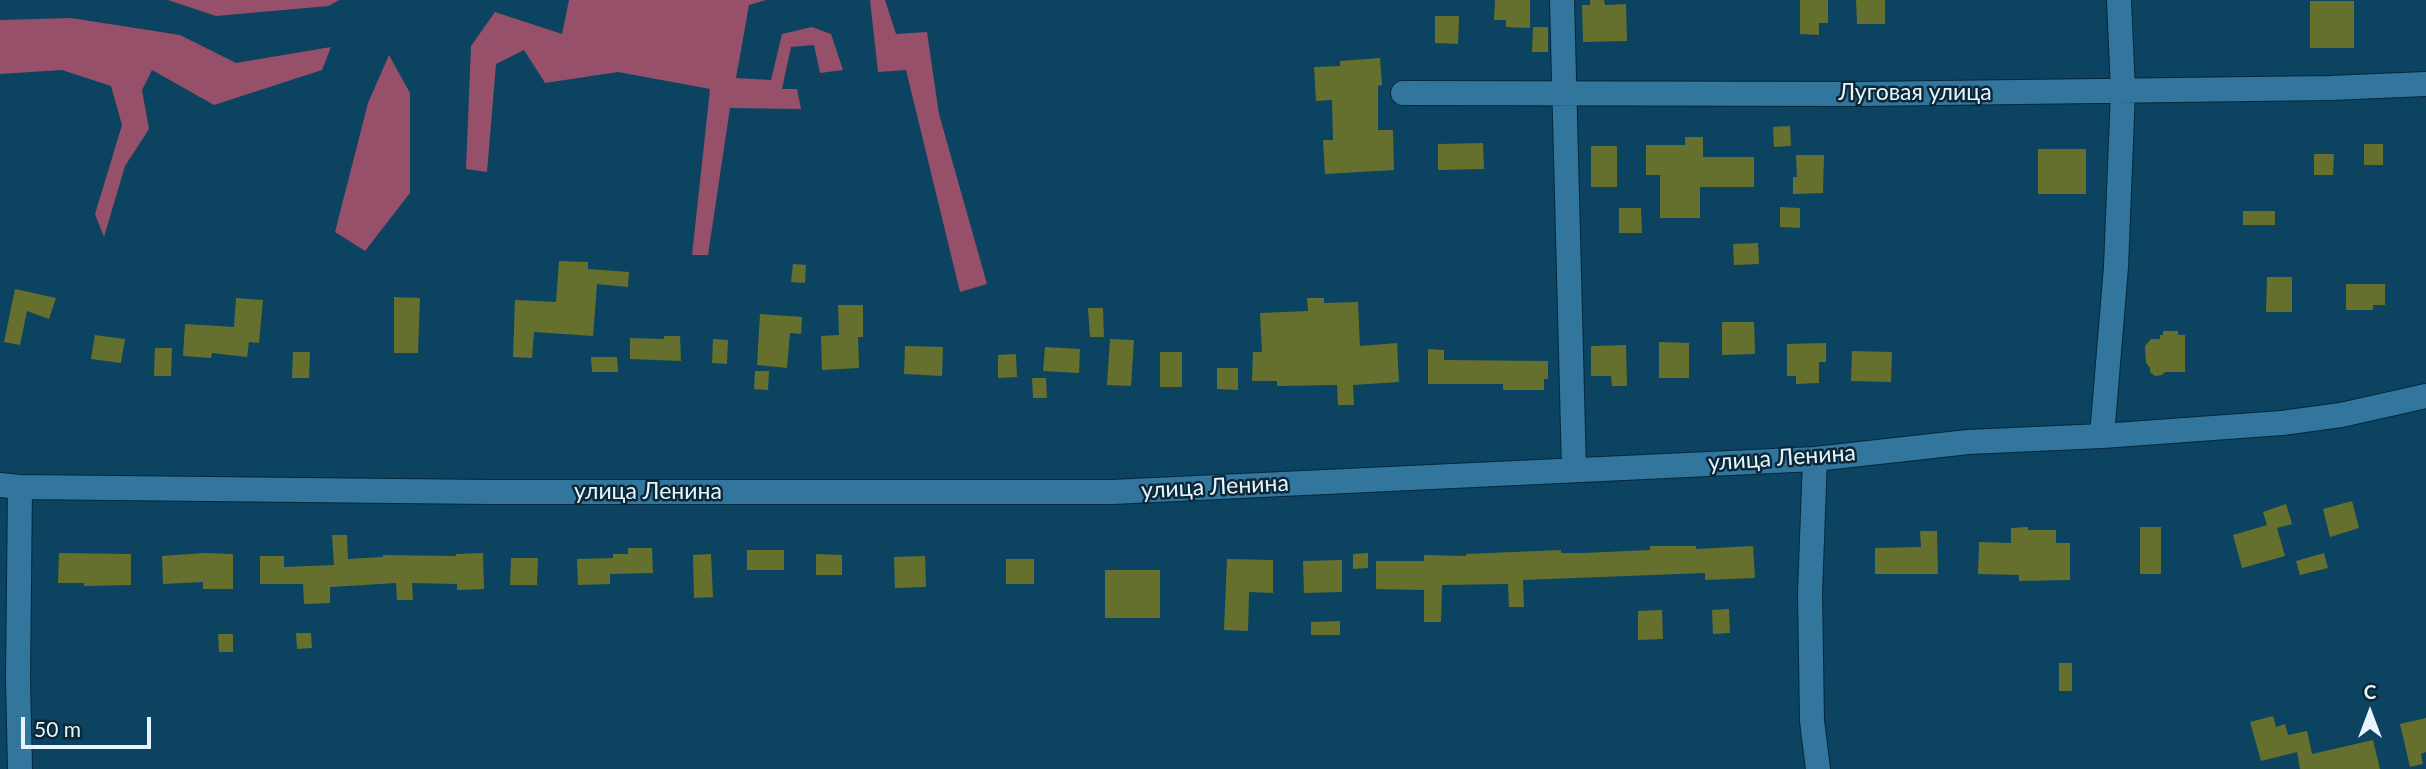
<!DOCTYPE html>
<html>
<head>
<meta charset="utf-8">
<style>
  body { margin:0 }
  #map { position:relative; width:2426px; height:769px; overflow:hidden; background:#0c4360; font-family:Lato,sans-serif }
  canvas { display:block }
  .north { position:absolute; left:2335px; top:678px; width:70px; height:70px; -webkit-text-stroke:5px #0b2839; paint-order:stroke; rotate:0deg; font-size:19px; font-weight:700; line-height:28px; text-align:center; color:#e7f4fd }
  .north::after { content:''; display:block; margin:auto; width:24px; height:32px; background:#e7f4fd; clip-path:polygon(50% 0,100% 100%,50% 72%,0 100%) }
  .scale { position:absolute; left:21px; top:717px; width:130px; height:32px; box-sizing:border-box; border:4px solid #e7f4fd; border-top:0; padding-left:9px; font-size:21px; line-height:24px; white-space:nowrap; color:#e7f4fd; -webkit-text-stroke:5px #0b2839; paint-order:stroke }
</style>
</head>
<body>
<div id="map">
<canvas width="2426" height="769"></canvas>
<div class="north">С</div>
<div class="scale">50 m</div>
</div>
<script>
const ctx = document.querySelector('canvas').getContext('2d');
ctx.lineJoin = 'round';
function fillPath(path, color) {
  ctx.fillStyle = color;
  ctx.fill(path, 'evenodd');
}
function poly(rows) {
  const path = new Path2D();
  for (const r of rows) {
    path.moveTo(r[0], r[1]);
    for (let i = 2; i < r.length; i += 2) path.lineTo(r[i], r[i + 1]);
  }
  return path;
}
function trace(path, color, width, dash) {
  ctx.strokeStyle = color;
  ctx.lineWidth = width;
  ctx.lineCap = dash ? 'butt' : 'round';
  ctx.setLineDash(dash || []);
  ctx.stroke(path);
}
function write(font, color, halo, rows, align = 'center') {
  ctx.font = font + ' Lato,sans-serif';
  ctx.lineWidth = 5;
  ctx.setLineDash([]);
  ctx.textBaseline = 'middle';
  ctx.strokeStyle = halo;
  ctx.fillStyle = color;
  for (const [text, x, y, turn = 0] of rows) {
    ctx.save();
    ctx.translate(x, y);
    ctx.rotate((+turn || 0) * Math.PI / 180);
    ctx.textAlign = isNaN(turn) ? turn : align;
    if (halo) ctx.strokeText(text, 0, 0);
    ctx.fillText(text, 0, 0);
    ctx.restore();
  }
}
fillPath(poly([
  [168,0,339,0,329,6,216,16],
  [569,0,766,0,749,5,736,78,771,80,782,34,812,27,831,34,843,70,820,73,814,45,791,47,782,89,797,89,801,109,730,108,708,255,692,255,710,89,618,72,545,83,524,50,496,64,487,172,466,169,471,46,495,12,562,34],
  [870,0,885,0,896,34,927,32,939,114,987,284,960,292,906,70,878,72],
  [71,18,180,35,236,63,331,47,322,70,214,105,152,70,142,90,149,129,125,166,104,237,95,214,122,125,111,86,62,70,0,74,0,20],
  [389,55,410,93,410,193,365,251,335,232,368,103]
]), '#96506a');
fillPath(poly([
  [1495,0,1530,0,1530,28,1506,27,1506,20,1494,20],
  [1590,0,1604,0,1605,5,1626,4,1627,41,1583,42,1582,5,1590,5],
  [1800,0,1828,0,1828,23,1819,23,1819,35,1800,34],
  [1856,0,1885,0,1885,24,1857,24],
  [2310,1,2354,1,2354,48,2310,48],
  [1435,16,1459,16,1458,44,1435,43],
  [1533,27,1548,27,1548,52,1532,52],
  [1380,58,1382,85,1378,86,1378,130,1393,130,1394,170,1325,174,1323,140,1333,140,1332,100,1316,101,1314,67,1340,66,1340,61],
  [1790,126,1791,146,1774,147,1773,127],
  [1685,137,1703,137,1703,157,1754,157,1754,187,1700,187,1700,218,1660,218,1660,175,1646,175,1646,145,1685,145],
  [1483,143,1484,169,1438,170,1438,144],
  [2364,144,2383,144,2383,165,2364,165],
  [1591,146,1617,146,1617,187,1591,187],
  [2038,149,2086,149,2086,194,2038,194],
  [2314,154,2334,154,2333,175,2314,175],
  [1796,155,1824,155,1823,193,1793,194,1793,177,1797,177],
  [1780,207,1800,208,1800,228,1780,227],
  [1619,208,1641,208,1642,233,1619,233],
  [2243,211,2275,211,2275,225,2243,225],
  [1758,243,1759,264,1734,265,1733,244],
  [559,261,588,262,588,269,629,272,628,287,597,284,593,336,534,332,532,358,513,357,515,300,556,302],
  [793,264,806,265,805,283,791,282],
  [2267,277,2292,277,2292,312,2266,312],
  [2346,284,2385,284,2385,305,2373,305,2373,310,2346,310],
  [15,289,56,298,49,319,27,311,20,345,4,342],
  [394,297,420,298,418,353,394,353],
  [236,298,263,300,259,343,249,342,247,357,212,353,211,358,183,356,185,324,234,327],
  [1307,298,1324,298,1324,303,1358,302,1360,346,1397,343,1399,382,1353,385,1354,405,1338,405,1337,385,1277,386,1277,381,1252,381,1253,352,1262,352,1260,313,1308,311],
  [838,305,863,305,863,337,858,337,859,368,822,370,821,336,839,335],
  [1088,308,1103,308,1104,337,1090,337],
  [760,314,802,317,801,334,790,333,787,368,757,365],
  [1722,322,1754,322,1755,354,1722,355],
  [2163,331,2178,331,2178,335,2185,335,2185,372,2165,372,2162,375,2155,376,2150,372,2150,368,2146,363,2145,346,2151,339,2160,339,2160,335,2163,335],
  [95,335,125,339,121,363,91,359],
  [664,336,680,336,681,361,630,359,630,338,664,339],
  [713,339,728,340,727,364,712,363],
  [1110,339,1134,340,1131,386,1107,385],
  [1659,342,1689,343,1689,378,1659,378],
  [1826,343,1826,362,1819,362,1819,383,1796,384,1796,376,1787,376,1787,344],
  [1626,345,1627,386,1612,386,1611,376,1591,376,1591,346],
  [905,346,943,347,942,376,904,374],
  [1045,347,1080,349,1079,373,1043,371],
  [155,348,172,348,171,376,154,376],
  [1428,349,1444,350,1444,360,1548,361,1548,379,1544,379,1544,390,1503,390,1503,384,1428,384],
  [1852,351,1892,352,1891,382,1851,381],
  [293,352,310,352,309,378,292,378],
  [1160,352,1182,352,1182,387,1160,387],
  [1016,354,1017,377,998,378,998,355],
  [591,357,617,357,618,372,592,372],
  [1217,368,1238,368,1238,390,1217,389],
  [755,371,769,371,768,390,754,389],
  [1032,378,1046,378,1047,398,1033,398],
  [2352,501,2359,528,2330,537,2323,509],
  [2286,504,2292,524,2277,528,2285,556,2242,568,2233,535,2267,525,2263,512],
  [2028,527,2028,530,2056,530,2056,543,2070,543,2070,580,2019,581,2019,575,1978,574,1979,542,2011,543,2011,528],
  [2140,527,2161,527,2161,574,2140,574],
  [1920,531,1937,531,1938,574,1875,574,1875,548,1921,547],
  [332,535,347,535,348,559,383,557,383,555,456,556,456,554,483,553,484,589,457,590,457,584,412,583,413,600,397,600,396,583,330,587,330,603,304,604,303,584,260,584,260,556,284,556,284,567,334,565],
  [1650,546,1696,546,1696,549,1753,546,1755,578,1705,580,1705,573,1523,580,1524,607,1509,607,1508,584,1442,585,1441,622,1424,622,1424,590,1376,589,1376,561,1424,561,1424,555,1466,556,1466,554,1561,550,1561,553,1583,553,1650,550],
  [628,548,652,548,653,573,610,574,610,584,578,585,577,559,613,558,613,554,628,554],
  [747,550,784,550,784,570,747,570],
  [59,553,131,554,131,585,84,586,84,583,58,583],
  [204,553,233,554,233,589,203,589,203,582,163,584,162,556],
  [1368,553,1368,568,1353,569,1353,554],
  [2324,553,2328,568,2300,575,2296,561],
  [711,554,713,597,694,598,693,555],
  [816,554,842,555,842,575,816,575],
  [925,556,926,587,895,588,894,557],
  [511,558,538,558,537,585,510,585],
  [1006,559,1034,559,1034,584,1006,584],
  [1227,559,1273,560,1273,593,1249,592,1248,631,1224,630],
  [1342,560,1342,592,1304,593,1303,561],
  [1105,570,1160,570,1160,618,1105,618],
  [1729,609,1730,633,1713,634,1712,610],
  [1662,610,1663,639,1638,640,1638,611],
  [1340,621,1340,635,1311,635,1311,622],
  [296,633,311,633,312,648,297,649],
  [218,634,233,634,233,652,219,652],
  [2059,663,2072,663,2072,691,2059,691],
  [2273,716,2276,727,2285,724,2288,735,2307,731,2312,754,2373,740,2380,769,2300,769,2297,752,2261,761,2250,722],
  [2426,718,2426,752,2421,754,2423,764,2410,767,2400,724]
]), '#65702e');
const minor = poly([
  [1562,0,1574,470],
  [1403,93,1862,94,2331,88,2426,84],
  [2102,436,2116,267,2123,91,2119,0],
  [1815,459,1810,593,1812,721,1818,769],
  [0,485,20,487,490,492,1112,492,1815,459,1968,442,2102,436,2282,423,2341,415,2426,396],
  [20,487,18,679,20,769]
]);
trace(minor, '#03283c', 26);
trace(minor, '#32769e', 24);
write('23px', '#e7f4fd', '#0b2839', [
  ["Луговая улица",1915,93],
  ["улица Ленина",1782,458,-4],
  ["улица Ленина",1215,487,-3],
  ["улица Ленина",648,492]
]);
</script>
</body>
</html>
